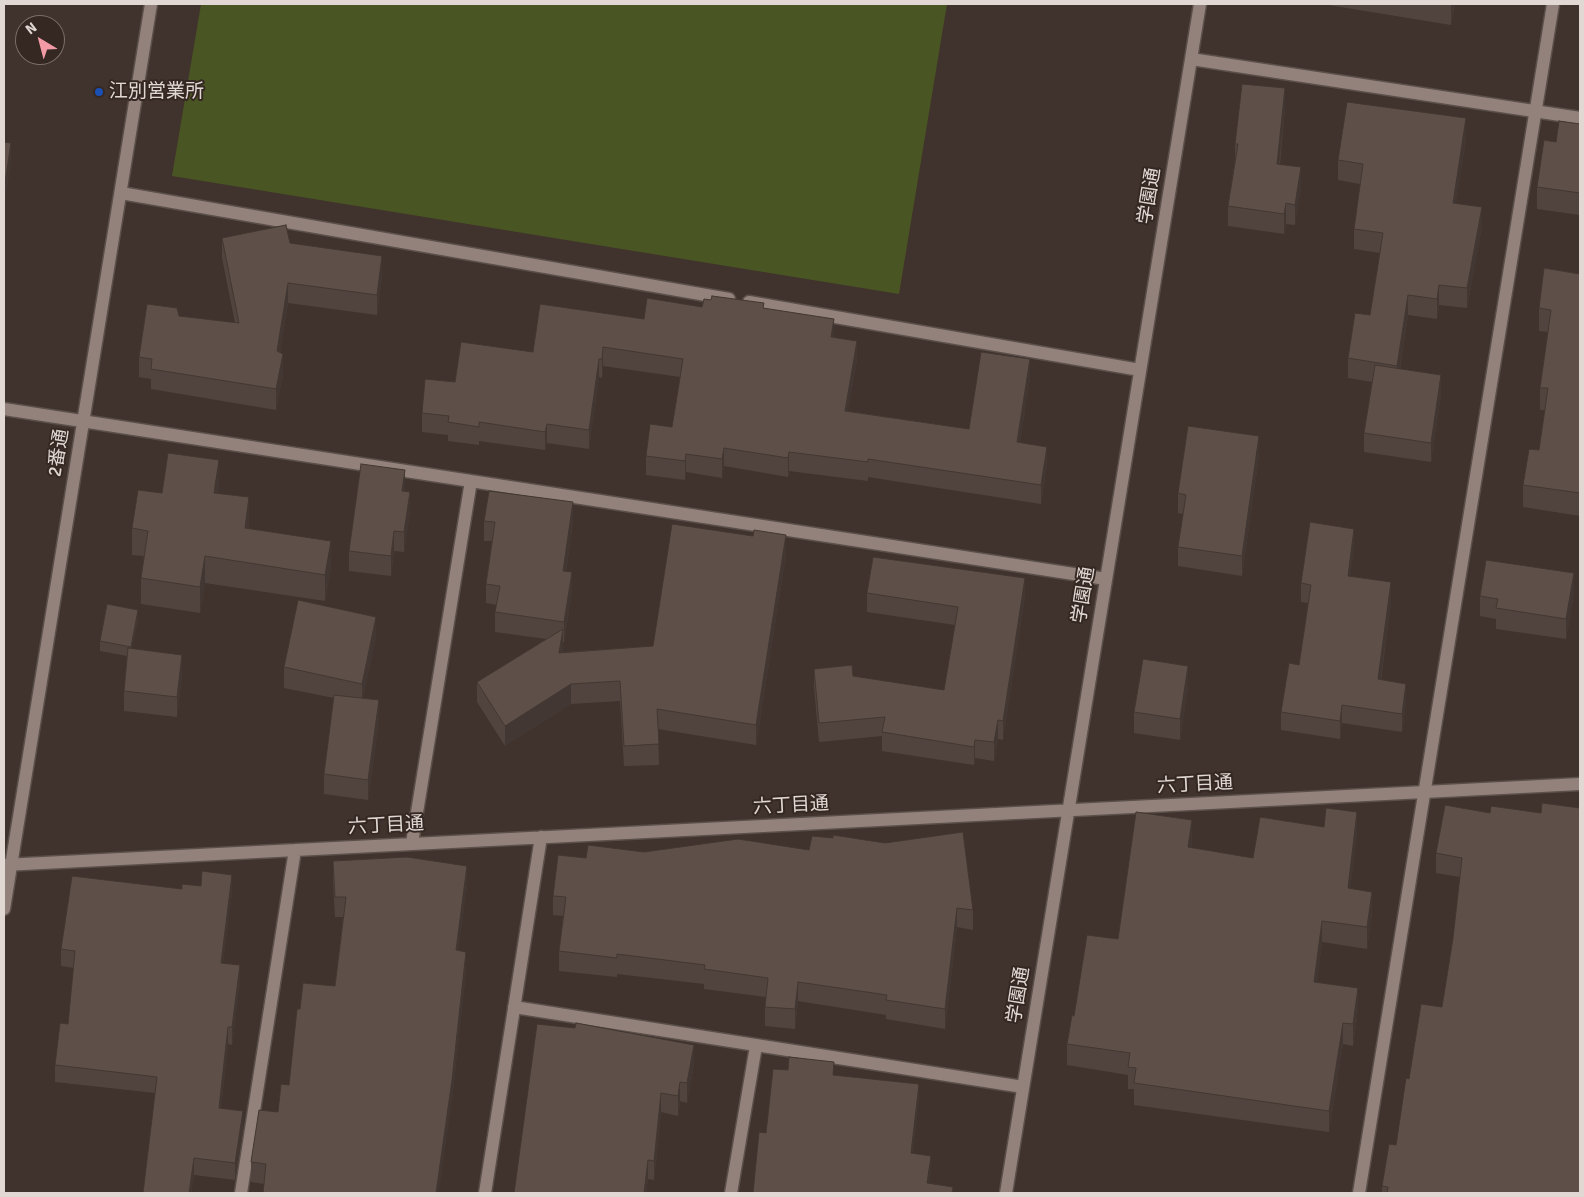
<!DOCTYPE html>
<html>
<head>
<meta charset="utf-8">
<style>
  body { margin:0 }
  #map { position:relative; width:1584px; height:1197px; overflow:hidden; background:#40322c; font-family:Signika,sans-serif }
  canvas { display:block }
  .frame { position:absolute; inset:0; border:5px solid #e1d8d4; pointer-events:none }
  .north { position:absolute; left:15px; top:15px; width:50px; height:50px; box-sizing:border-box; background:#352822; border:1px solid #7a6e69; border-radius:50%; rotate:323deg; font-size:14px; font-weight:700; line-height:20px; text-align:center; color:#e1d8d4 }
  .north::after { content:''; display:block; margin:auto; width:18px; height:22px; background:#f39aa7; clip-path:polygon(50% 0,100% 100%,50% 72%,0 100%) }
</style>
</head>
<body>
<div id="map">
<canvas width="1584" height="1197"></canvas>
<div class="frame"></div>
<div class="north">N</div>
</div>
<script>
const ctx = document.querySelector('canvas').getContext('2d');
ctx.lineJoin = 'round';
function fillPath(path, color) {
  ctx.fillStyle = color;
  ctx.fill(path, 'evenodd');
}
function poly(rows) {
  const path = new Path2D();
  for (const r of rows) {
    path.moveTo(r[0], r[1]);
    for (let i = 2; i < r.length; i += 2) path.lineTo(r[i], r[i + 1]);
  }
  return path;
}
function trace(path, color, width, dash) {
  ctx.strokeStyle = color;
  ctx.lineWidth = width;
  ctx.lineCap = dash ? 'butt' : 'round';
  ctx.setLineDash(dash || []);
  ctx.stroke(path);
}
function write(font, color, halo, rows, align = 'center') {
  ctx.font = font + ' Signika,"Noto Sans JP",sans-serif';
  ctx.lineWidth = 4;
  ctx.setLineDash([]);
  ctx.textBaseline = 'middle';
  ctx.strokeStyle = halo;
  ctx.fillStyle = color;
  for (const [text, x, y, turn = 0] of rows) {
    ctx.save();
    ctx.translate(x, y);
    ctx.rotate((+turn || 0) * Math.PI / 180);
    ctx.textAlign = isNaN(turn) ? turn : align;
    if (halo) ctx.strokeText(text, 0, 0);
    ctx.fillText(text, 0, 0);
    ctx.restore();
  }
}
fillPath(poly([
  [201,4,947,4,899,294,172,176]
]), '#495523');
const minor = poly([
  [1191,59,1580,118],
  [121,193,729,299],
  [749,302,1140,370],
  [4,409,1106,579],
  [412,843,471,481],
  [4,865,1580,784],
  [4,909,151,4],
  [514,1007,1023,1087],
  [241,1193,295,850],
  [485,1193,541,837],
  [731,1193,756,1046],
  [1006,1193,1200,4],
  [1359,1193,1553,4]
]);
trace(minor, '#5a4f4a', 15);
trace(minor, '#92827b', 12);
fillPath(poly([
  [1322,4,1455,4,1451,25],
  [1285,108,1280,164,1301,187,1295,225,1286,224,1284,234,1228,226,1228,206,1235,160,1235,144],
  [1580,124,1580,215,1537,209,1537,187],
  [1466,139,1456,203,1482,227,1467,308,1439,305,1437,319,1408,315,1400,369,1441,394,1431,462,1364,452,1364,433,1372,382,1348,378,1348,358,1370,315,1380,253,1354,249,1354,229,1360,184,1338,180,1338,160],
  [222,238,290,243,382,277,377,315,288,303,280,352,283,374,276,410,151,389,151,379,139,377,139,357,179,316,235,323,222,258],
  [1580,274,1580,516,1523,507,1523,485,1539,450,1545,410,1540,410,1540,388,1548,332,1539,331,1539,308],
  [702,307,764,308,834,337,857,360,848,411,969,429,1030,378,1020,442,1047,465,1041,504,868,477,868,481,789,471,788,477,724,466,722,478,686,472,685,480,646,475,646,456,672,427,680,377,603,366,602,378,599,377,589,449,547,443,545,450,479,441,479,445,448,441,448,435,422,432,422,413,455,382,533,352,644,319],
  [1259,456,1242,576,1178,566,1178,547,1183,514,1178,513,1178,493],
  [219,486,218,493,249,523,248,529,331,568,325,601,205,583,200,613,141,604,141,578,144,556,132,555,132,528,162,493],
  [405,491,410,512,404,552,394,551,391,576,349,571,349,551],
  [484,521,573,522,566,571,572,592,564,642,563,642,563,652,653,646,786,555,756,745,658,729,659,765,624,766,620,701,571,704,505,746,477,702,477,682,546,639,495,632,495,612,497,605,486,603,486,584,492,541,484,541],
  [1354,548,1350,576,1391,601,1381,680,1406,702,1402,732,1342,723,1340,739,1281,730,1281,712,1299,665,1308,603,1301,602,1301,583],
  [867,593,1025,597,1003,740,998,739,994,761,975,758,974,765,882,751,882,736,819,742,814,687,814,669,853,676,944,690,955,625,867,612],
  [1574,593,1566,639,1496,629,1496,619,1480,616,1480,596],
  [138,620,132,648,182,675,177,717,124,711,124,691,127,656,100,651,100,641],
  [376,637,363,698,379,721,368,800,324,794,324,774,334,698,284,688,284,667],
  [1188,686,1180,740,1134,733,1134,712],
  [1445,805,1580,1193,1382,1193,1382,1186,1396,1145,1409,1079,1442,1007,1453,938,1460,877,1436,873,1436,853],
  [1357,833,1350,889,1372,913,1367,949,1322,942,1317,982,1358,1009,1353,1046,1343,1044,1329,1132,1134,1105,1134,1089,1128,1089,1128,1075,1067,1065,1067,1044,1074,1016,1118,939,1192,842,1191,848,1253,858],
  [588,845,973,910,973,930,957,927,945,1029,886,1019,886,1015,798,1001,795,1029,765,1026,765,1007,766,997,704,989,704,984,617,974,617,977,559,971,559,951,563,916,553,915,553,896,586,858],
  [333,861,467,886,458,951,466,971,452,1100,264,1184,251,1182,251,1162,278,1112,289,1085,300,1009,335,986,343,917,335,917,333,881],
  [182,889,232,892,223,963,240,982,232,1045,228,1044,221,1108,243,1128,235,1180,194,1175,191,1193,143,1193,155,1093,55,1082,55,1065,68,1024,74,968,61,966,61,949],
  [694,1064,687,1103,680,1101,678,1116,661,1112,654,1180,648,1179,646,1193,514,1193]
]), '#51443e');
fillPath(poly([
  [1451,4,1455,4,1451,25],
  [1285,88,1285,108,1277,184,1277,164],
  [1466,118,1466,139,1453,223,1453,203],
  [11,143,11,163,4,210,4,190],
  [1301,167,1301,187,1295,225,1295,205],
  [1286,203,1286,224,1284,234,1284,214],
  [1482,207,1482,227,1467,308,1467,288],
  [382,256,382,277,377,315,377,295],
  [288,283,288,303,277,371,277,351],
  [1439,285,1439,305,1437,319,1437,299],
  [1408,295,1408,315,1397,386,1397,366],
  [834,319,834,338,831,337],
  [857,341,857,360,845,430,845,411],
  [603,347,603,366,602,378,602,359],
  [283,354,283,374,276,410,276,389],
  [599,359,599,377,589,449,589,430],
  [1030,359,1030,378,1017,461,1017,442],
  [1441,375,1441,394,1431,462,1431,443],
  [547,424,547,443,545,450,545,432],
  [1259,436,1259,456,1242,576,1242,556],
  [1047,447,1047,465,1041,504,1041,485],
  [724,448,724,466,722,478,722,459],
  [789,452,789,471,788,477,788,458],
  [686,454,686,472,685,480,685,461],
  [219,460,219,486,214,519,214,493],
  [405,470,405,490,402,511,402,491],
  [410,492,410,512,404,552,404,532],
  [249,497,249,523,245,555,245,528],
  [573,502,573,522,563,590,563,571],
  [1354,529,1354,548,1348,594,1348,576],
  [394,531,394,551,391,576,391,556],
  [786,535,786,555,756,745,756,725],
  [331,541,331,568,325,601,325,575],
  [205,556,205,583,200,613,200,587],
  [572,572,572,592,564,642,564,622],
  [1574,573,1574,593,1566,639,1566,619],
  [1025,578,1025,597,1003,740,1003,721],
  [1391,582,1391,601,1378,698,1378,679],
  [138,610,138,620,131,657,131,647],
  [376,617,376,637,362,705,362,684],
  [563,629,563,649,559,673,559,653],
  [182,655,182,675,177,717,177,697],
  [1188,666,1188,686,1180,740,1180,719],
  [571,684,571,704,505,746,505,726],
  [1406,684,1406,702,1402,732,1402,714],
  [379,700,379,721,368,800,368,780],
  [1342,705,1342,723,1340,739,1340,721],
  [998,720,998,739,994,761,994,742],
  [975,740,975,758,974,765,974,747],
  [1357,812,1357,833,1348,910,1348,888],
  [1192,820,1192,842,1188,869,1188,847],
  [467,866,467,886,456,970,456,950],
  [232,875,232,892,221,980,221,963],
  [1372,892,1372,913,1367,949,1367,927],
  [957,908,957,927,945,1029,945,1009],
  [1322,921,1322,942,1314,1004,1314,982],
  [466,952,466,971,452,1100,439,1193,436,1193],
  [240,965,240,982,232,1045,232,1027],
  [798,982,798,1001,795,1029,795,1009],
  [1358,988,1358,1009,1353,1046,1353,1024],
  [1343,1023,1343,1044,1329,1132,1329,1111],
  [228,1027,228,1044,219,1125,219,1108],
  [694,1045,694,1064,687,1103,687,1083],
  [680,1082,680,1101,678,1116,678,1096],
  [919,1084,919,1103,911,1172,911,1153],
  [661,1093,661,1112,654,1180,654,1161],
  [243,1111,243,1128,235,1180,235,1163],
  [931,1156,931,1175,928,1193,927,1183],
  [194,1158,194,1175,191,1193,189,1193],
  [648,1160,648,1179,646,1193,644,1193]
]), '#423732');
const building = poly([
  [1242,84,1285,88,1277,164,1301,167,1295,205,1286,203,1284,214,1228,206,1238,144,1235,144,1242,84],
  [1347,102,1466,118,1453,203,1482,207,1467,288,1439,285,1437,299,1408,295,1397,366,1348,358,1355,313,1370,315,1383,233,1354,229,1363,164,1338,160,1347,102],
  [1559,121,1580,124,1580,193,1537,187,1544,140,1556,142,1559,121],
  [4,142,11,143,4,190,4,142],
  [286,225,290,243,382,256,377,295,288,283,277,351,283,354,276,389,151,369,152,359,139,357,147,304,177,308,179,316,239,323,222,238,286,225],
  [1544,268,1580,274,1580,493,1523,485,1529,449,1539,450,1548,388,1540,388,1551,310,1539,308,1544,268],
  [712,296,764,303,763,308,834,319,831,337,857,341,845,411,969,429,981,352,1030,359,1017,442,1047,447,1041,485,868,459,868,462,789,452,788,458,724,448,722,459,686,454,685,461,646,456,650,424,672,427,683,359,603,347,602,359,599,359,589,430,547,424,545,432,479,422,479,427,448,422,449,416,422,413,425,379,455,382,461,342,533,352,540,304,644,319,647,298,702,307,704,299,711,300,712,296],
  [1375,365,1441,375,1431,443,1364,433,1375,365],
  [1188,426,1259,436,1242,556,1178,547,1186,495,1178,493,1188,426],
  [168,453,219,460,214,493,249,497,245,528,331,541,325,575,205,556,200,587,141,578,148,531,132,528,138,490,162,493,168,453],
  [361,464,405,470,402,491,410,492,404,532,394,531,391,556,349,551,361,464],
  [489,491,573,502,563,571,572,572,564,622,495,612,500,586,486,584,495,522,484,521,489,491],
  [1310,522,1354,529,1348,576,1391,582,1378,679,1406,684,1402,714,1342,705,1340,721,1281,712,1289,663,1299,665,1311,585,1301,583,1310,522],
  [672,524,753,536,754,530,786,535,756,725,657,709,659,744,624,746,620,681,571,684,505,726,477,682,563,629,559,653,653,646,672,524],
  [873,557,1025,578,1003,721,998,720,994,742,975,740,974,747,882,732,885,717,819,723,814,669,852,665,853,676,944,690,958,607,867,593,873,557],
  [1486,560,1574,573,1566,619,1496,608,1498,599,1480,596,1486,560],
  [298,600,376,617,362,684,284,667,298,600],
  [107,604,138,610,131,647,100,641,107,604],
  [128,648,182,655,177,697,124,691,128,648],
  [1143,659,1188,666,1180,719,1134,712,1143,659],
  [334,695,379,700,368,780,324,774,334,695],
  [1542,803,1580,808,1580,1193,1387,1193,1388,1187,1382,1186,1389,1144,1396,1145,1406,1078,1409,1079,1421,1004,1442,1007,1453,938,1462,858,1436,853,1445,805,1490,813,1491,806,1541,813,1542,803],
  [1326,808,1357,812,1348,888,1372,892,1367,927,1322,921,1314,982,1358,988,1353,1024,1343,1023,1329,1111,1134,1083,1136,1068,1128,1067,1130,1053,1067,1044,1072,1015,1074,1016,1087,935,1118,939,1136,812,1192,820,1188,847,1253,858,1260,817,1324,827,1326,808],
  [963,832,973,910,957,908,945,1009,886,1000,887,995,798,982,795,1009,765,1007,768,978,704,969,705,965,617,954,617,958,559,951,566,897,553,896,558,855,586,858,588,845,644,852,738,839,809,850,812,836,833,838,833,835,885,843,963,832],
  [407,857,467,866,456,950,466,952,452,1080,436,1193,263,1193,266,1164,251,1162,259,1110,278,1112,281,1084,289,1085,297,1009,300,1009,303,983,335,986,346,897,335,897,333,861,407,857],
  [202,871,232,875,221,963,240,965,232,1027,228,1027,219,1108,243,1111,235,1163,194,1158,189,1193,143,1193,157,1077,55,1065,60,1023,68,1024,75,951,61,949,72,876,182,889,182,884,201,886,202,871],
  [576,1023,694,1045,687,1083,680,1082,678,1096,661,1093,654,1161,648,1160,644,1193,514,1193,537,1024,575,1028,576,1023],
  [789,1057,834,1062,833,1075,919,1084,911,1153,931,1156,927,1183,953,1187,952,1193,753,1193,759,1132,766,1133,773,1069,788,1070,789,1057]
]);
fillPath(building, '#5e4f48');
trace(building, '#423732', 1);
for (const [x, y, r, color] of [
  [99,92,5,"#1a4fb4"]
]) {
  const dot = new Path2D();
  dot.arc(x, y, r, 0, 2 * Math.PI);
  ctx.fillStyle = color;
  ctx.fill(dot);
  trace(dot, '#352822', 2);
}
write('19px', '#e1d8d4', '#352822', [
  ["江別営業所",109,92]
], 'left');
write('19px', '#e1d8d4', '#352822', [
  ["学園通",1150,196,-81],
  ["2番通",59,453,-81],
  ["学園通",1084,595,-81],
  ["六丁目通",1195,785,-3],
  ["六丁目通",791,806,-3],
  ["六丁目通",386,826,-3],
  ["学園通",1019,995,-81]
]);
</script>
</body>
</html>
